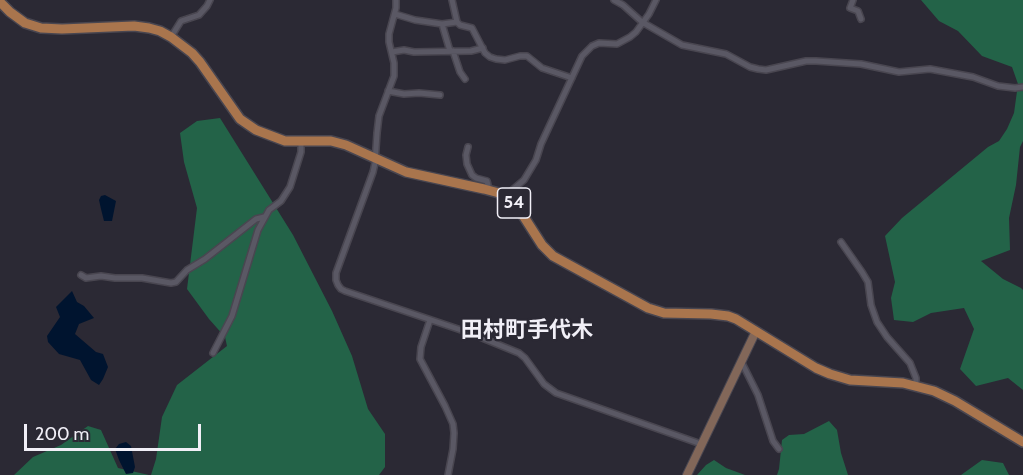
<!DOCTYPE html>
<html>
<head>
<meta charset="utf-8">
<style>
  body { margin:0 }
  #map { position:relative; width:1023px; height:475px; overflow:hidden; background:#2b2934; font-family:Cabin,sans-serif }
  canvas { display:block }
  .scale { position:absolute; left:24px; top:424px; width:177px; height:27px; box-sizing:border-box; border:3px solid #f1eff7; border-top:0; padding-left:8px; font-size:18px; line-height:21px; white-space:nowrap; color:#f1eff7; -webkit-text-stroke:4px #2b2934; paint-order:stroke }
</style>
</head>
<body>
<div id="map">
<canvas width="1023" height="475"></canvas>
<div class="scale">200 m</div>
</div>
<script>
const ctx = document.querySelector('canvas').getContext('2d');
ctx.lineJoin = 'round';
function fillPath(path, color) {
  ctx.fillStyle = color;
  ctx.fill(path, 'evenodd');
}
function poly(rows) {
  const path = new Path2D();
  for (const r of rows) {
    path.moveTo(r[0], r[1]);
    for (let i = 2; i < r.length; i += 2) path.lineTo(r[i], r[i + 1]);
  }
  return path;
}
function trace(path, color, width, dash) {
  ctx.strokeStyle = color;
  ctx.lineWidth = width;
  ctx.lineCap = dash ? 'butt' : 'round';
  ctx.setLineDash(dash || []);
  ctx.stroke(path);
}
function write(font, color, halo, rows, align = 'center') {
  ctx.font = font + ' Cabin,"Noto Sans JP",sans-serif';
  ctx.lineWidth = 4.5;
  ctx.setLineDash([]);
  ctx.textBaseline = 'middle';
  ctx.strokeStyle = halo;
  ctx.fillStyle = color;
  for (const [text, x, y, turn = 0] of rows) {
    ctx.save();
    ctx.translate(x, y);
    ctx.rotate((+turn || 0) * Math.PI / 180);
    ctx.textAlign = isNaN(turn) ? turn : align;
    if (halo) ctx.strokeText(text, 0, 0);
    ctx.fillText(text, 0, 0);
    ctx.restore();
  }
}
fillPath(poly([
  [921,0,1023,0,1023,141,1020,147,1016,185,1009,218,1010,250,981,261,1003,279,1021,288,1023,290,1023,390,1008,378,976,386,960,369,974,329,964,308,931,313,913,322,894,320,891,298,895,282,885,236,902,218,988,147,999,141,1007,129,1014,113,1018,84,1012,67,982,56,958,31,939,21],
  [220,118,293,235,332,311,352,356,368,409,385,434,385,467,379,475,151,475,156,459,162,417,177,385,227,346,225,337,209,319,187,289,197,208,184,162,180,133,197,121],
  [829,421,837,430,841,453,848,475,777,475,779,469,782,440,789,435,804,434],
  [88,426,101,430,118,468,149,475,14,475,33,457,61,445],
  [714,460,726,468,745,475,697,475,706,465],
  [982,460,1003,463,1009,475,961,475]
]), '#236348');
fillPath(poly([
  [105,195,116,201,112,221,104,221,101,209,99,200,101,196],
  [72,291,77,302,84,306,94,318,79,324,75,334,96,352,103,354,108,367,103,379,99,385,91,380,80,360,59,354,48,342,47,336,60,317,56,307],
  [126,442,131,446,135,467,133,473,126,474,119,460,115,449,119,444]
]), '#00142f');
const street = poly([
  [396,0,396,8,389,34,389,42,394,63,394,76,379,116,377,133,375,163,373,172,336,273,336,280,338,285,341,289,345,291,470,333,519,353,525,358,544,384,556,393,701,444],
  [452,0,457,22,460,25,472,28,485,53,490,57,496,59,505,60,520,56,527,56,542,68,572,78],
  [614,0,623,5,642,22,682,45,726,54,750,67,758,69,766,70,806,61,816,61,861,64,899,72,930,69,973,77,998,86,1015,88,1023,87],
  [853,0,850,8,858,11,861,19],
  [395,14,415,20,442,24,457,22],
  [442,24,450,51],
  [171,37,181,21,199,15,207,6,210,0],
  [453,51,460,72,465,79],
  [392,52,404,50,414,52,471,51,483,48],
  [388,91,404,94,419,93,440,95],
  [468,147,466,155,467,164,472,175,476,178,487,181,488,185,484,189],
  [507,197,511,191,524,180,536,160,541,144,582,56,592,46,599,43,617,44,630,37,636,32,649,14,656,0],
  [841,242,862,272,868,282,871,305,877,322,887,337,910,363,916,378,916,386],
  [81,275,86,278,101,276,115,278,142,278,171,283,176,282,187,270,205,259,256,219,264,217],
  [430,320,421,347,420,359,445,406,453,424,454,433,453,449,448,475],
  [213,353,232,316,258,230,269,210,281,201,290,187,301,152,301,141],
  [742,363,758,395,773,441,779,449]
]);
const secondary = poly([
  [687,475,756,331]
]);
const primary = poly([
  [0,2,10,12,25,23,41,28,62,29,134,26,149,28,160,31,171,37,192,53,200,62,240,119,256,130,285,141,331,141,346,145,406,172,484,189,499,193,507,197,517,206,542,245,553,256,648,308,664,313,711,314,728,316,736,319,816,368,830,374,850,380,903,383,934,391,955,401,1023,442]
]);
trace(street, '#494650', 8);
trace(secondary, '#494650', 10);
trace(primary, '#494650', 12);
trace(street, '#5a5864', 5);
trace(secondary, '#826759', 8);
trace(primary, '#a9754d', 9);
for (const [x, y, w] of [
  [514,203,33]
]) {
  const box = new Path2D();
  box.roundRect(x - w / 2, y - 15, w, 30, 4.5);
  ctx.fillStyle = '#2b2934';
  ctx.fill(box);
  trace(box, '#f1eff7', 1.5);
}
write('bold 18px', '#f1eff7', null, [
  ["54",514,203]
]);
write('bold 22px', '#f1eff7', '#2b2934', [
  ["田村町手代木",527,331]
]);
</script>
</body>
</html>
